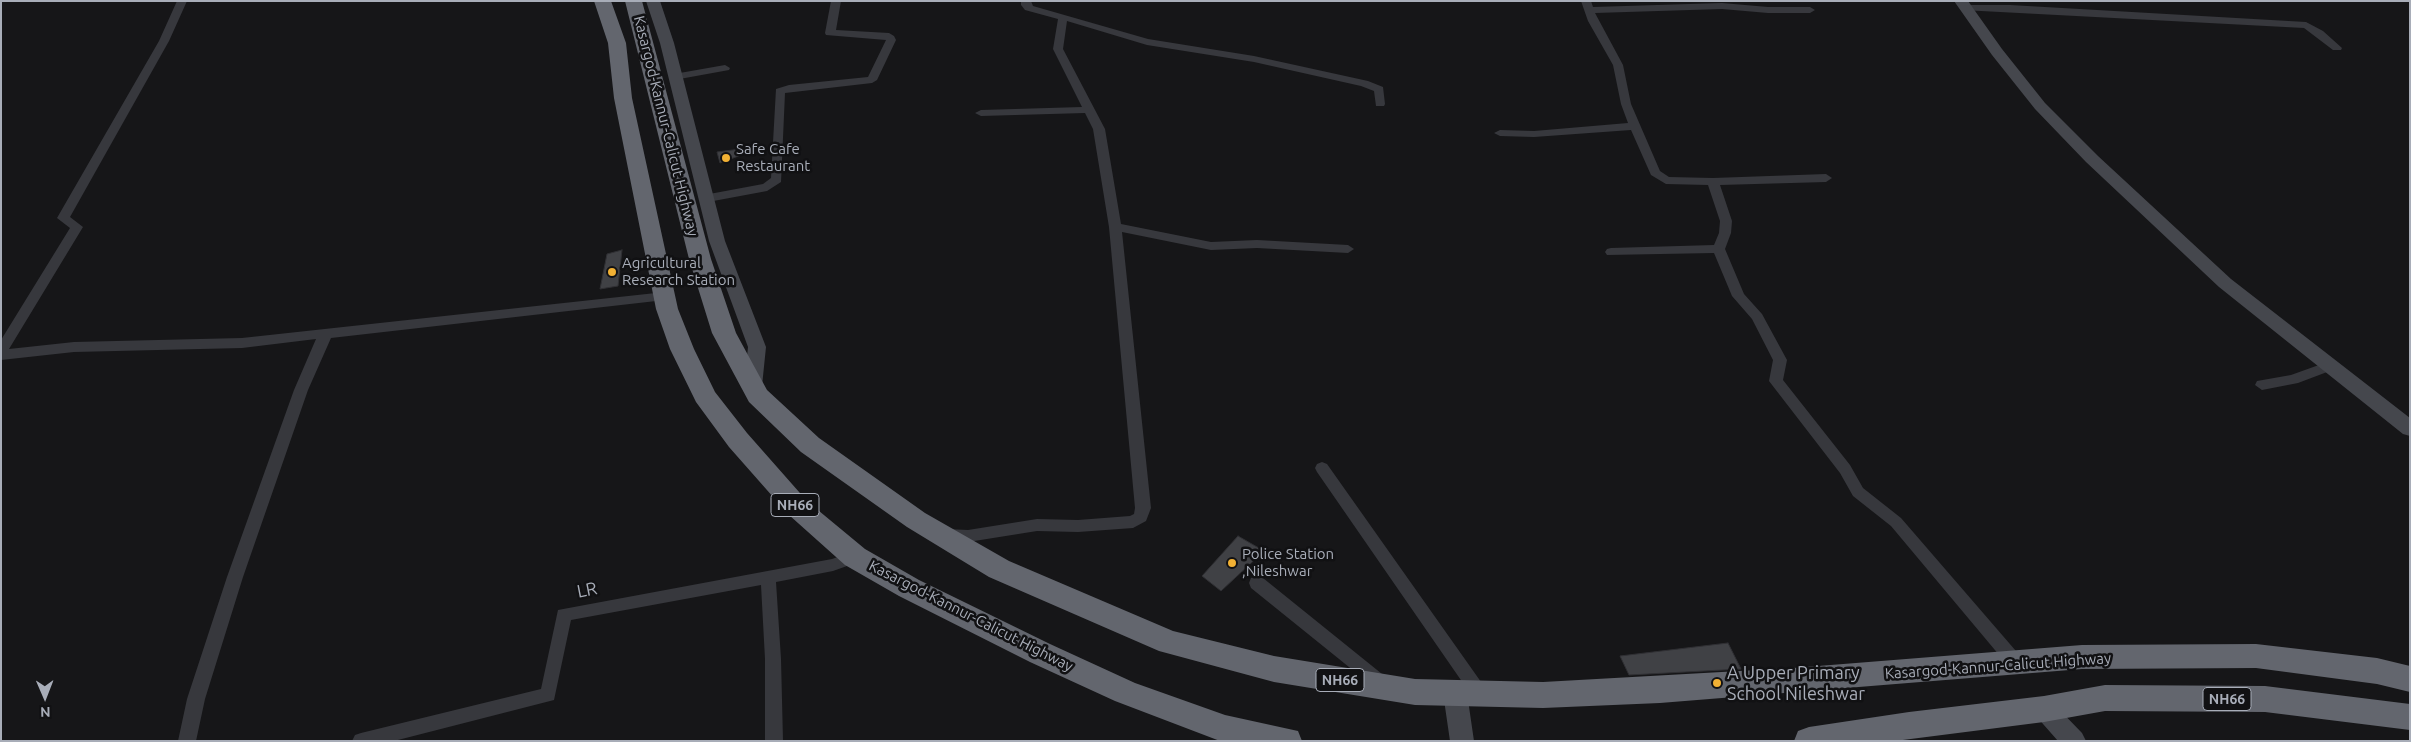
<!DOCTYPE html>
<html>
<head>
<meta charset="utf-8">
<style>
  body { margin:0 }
  #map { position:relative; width:2411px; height:742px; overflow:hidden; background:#161618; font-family:Ubuntu,sans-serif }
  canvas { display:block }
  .frame { position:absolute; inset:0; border:2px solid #a8adb8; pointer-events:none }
  .north { position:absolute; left:20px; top:672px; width:50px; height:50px; -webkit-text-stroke:4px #111113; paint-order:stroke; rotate:179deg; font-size:14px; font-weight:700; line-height:20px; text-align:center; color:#a8adb8 }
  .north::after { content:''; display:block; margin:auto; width:18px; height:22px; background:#a8adb8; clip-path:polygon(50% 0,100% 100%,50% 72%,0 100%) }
</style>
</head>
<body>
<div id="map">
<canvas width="2411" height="742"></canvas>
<div class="frame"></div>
<div class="north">N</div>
</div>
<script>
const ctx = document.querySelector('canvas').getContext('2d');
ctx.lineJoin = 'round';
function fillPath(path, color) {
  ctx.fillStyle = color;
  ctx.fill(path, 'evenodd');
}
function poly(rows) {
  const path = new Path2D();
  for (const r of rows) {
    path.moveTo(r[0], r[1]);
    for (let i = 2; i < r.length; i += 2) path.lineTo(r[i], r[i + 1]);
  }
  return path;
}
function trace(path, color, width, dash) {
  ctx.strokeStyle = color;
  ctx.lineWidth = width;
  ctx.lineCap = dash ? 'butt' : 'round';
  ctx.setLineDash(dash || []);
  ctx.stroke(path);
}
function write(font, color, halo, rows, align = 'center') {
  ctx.font = font + ' Ubuntu,sans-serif';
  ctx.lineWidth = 5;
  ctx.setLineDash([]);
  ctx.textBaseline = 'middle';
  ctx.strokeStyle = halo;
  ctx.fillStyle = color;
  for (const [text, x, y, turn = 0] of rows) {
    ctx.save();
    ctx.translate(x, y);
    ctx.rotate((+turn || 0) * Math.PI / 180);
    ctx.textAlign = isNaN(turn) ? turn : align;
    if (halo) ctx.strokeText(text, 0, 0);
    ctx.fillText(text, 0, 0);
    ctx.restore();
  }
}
const building = poly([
  [748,148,749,152,720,163,717,152,748,148],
  [622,250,618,286,600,289,607,254,622,250],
  [1238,536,1264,551,1221,591,1202,576,1238,536],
  [1728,643,1741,669,1629,675,1620,656,1728,643]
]);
fillPath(building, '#404145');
trace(building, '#303034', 1);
fillPath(poly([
  [177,1,187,1,169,41,70,217,83,227,9,349,74,342,242,338,665,292,671,296,665,300,331,338,308,390,243,577,205,699,196,741,178,741,187,699,227,577,294,390,316,339,242,348,74,352,1,360,1,340,70,228,57,218,159,41,177,1],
  [831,1,841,1,836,30,889,33,894,36,896,40,877,80,872,83,785,93,781,182,767,191,708,202,704,201,702,198,704,195,763,184,771,178,776,89,789,85,868,77,886,40,826,35,825,33,831,1],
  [1021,1,1031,1,1033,6,1148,39,1254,56,1368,81,1383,87,1385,104,1384,106,1376,106,1374,91,1361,86,1254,62,1147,45,1067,21,1063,49,1105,129,1121,224,1211,242,1257,240,1348,245,1354,249,1348,253,1257,248,1211,250,1122,232,1151,508,1146,521,1133,528,1078,532,1037,531,968,542,947,541,942,539,939,535,942,531,947,529,968,530,1037,519,1078,520,1130,516,1134,514,1135,508,1109,227,1093,129,1085,113,981,116,975,113,981,110,1082,107,1053,49,1058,19,1025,10,1021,5,1021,1],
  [1581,1,1591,1,1593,7,1722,3,1768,7,1810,7,1815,10,1810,13,1768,13,1722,9,1595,13,1623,65,1631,104,1660,171,1669,177,1713,178,1826,174,1832,178,1826,182,1720,185,1732,221,1731,233,1725,249,1744,294,1762,314,1787,360,1783,380,1850,465,1863,488,1901,518,2022,658,2024,663,2022,668,2016,670,2010,668,1891,526,1853,496,1840,473,1769,381,1773,360,1752,319,1732,296,1714,253,1607,255,1605,252,1607,249,1611,248,1714,245,1719,233,1720,221,1708,185,1666,184,1651,175,1631,130,1534,137,1500,136,1494,133,1500,130,1534,131,1628,123,1621,104,1613,65,1588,21,1581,1],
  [1966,5,2010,5,2306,22,2323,31,2342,48,2341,50,2333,50,2304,28,1962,10,1961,8,1966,5],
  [725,65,730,68,729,70,674,80,669,77,674,74,725,65],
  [2330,361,2337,366,2335,369,2298,383,2262,390,2255,385,2257,381,2291,375,2330,361],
  [1322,462,1327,464,1486,689,1489,694,1486,699,1480,702,1474,699,1317,472,1315,468,1317,464,1322,462],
  [855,551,861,553,863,557,861,561,833,571,776,582,781,659,783,741,765,741,765,659,761,585,571,620,554,700,394,741,352,741,355,735,361,733,541,689,558,610,832,559,855,551],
  [1257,576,1263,578,1387,678,1389,683,1387,688,1381,690,1375,688,1251,588,1249,583,1251,578,1257,576]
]), '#37383d');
fillPath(poly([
  [646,1,660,1,674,43,725,241,766,347,762,386,760,391,753,393,746,391,744,386,748,347,709,241,660,43,646,1],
  [1954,1,1968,1,2002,49,2045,103,2098,156,2231,279,2410,418,2410,436,2403,434,2219,287,2086,162,2035,109,1992,55,1954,1],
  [1455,683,1463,686,1467,693,1474,741,1450,741,1443,693,1447,686,1455,683],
  [2044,699,2052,702,2082,733,2086,741,2058,741,2036,716,2032,709,2036,702,2044,699]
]), '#45474d');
fillPath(poly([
  [594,1,611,1,626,43,632,98,678,309,694,349,715,392,747,433,807,501,865,549,919,580,1050,644,1135,683,1225,715,1298,731,1302,741,1220,741,1115,701,1030,662,899,596,845,565,789,515,729,447,696,402,670,349,656,309,614,98,608,43,594,1],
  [625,1,642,1,711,259,736,333,767,390,819,438,925,513,1009,561,1173,631,1274,656,1415,679,1543,682,1793,668,2082,645,2256,644,2377,658,2410,666,2410,692,2377,684,2256,668,2082,669,1660,703,1543,708,1415,705,1274,682,1159,651,989,577,907,527,801,452,749,402,712,333,689,259,625,1],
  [2105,685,2265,686,2410,704,2410,730,2265,712,2105,711,2044,722,1895,741,1794,741,1798,731,1809,727,1909,712,2044,696,2105,685]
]), '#63666e');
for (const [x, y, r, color] of [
  [726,158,5,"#f2b134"],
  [612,272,5,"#f2b134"],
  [1232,563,5,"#f2b134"],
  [1717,683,5,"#f2b134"]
]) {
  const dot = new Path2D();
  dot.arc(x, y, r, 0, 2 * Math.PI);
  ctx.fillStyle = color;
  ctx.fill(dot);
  trace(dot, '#111113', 2);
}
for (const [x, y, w] of [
  [795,505,48],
  [1340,680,48],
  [2227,699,48]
]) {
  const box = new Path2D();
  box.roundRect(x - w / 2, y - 11.5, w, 23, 4);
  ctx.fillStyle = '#111113';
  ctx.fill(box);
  trace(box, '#a8adb8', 1);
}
write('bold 14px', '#a8adb8', null, [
  ["NH66",795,505],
  ["NH66",1340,680],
  ["NH66",2227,699]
]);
write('15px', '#a8adb8', '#111113', [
  ["Kasargod-Kannur-Calicut Highway",666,126,76],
  ["Kasargod-Kannur-Calicut Highway",971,616,27],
  ["Kasargod-Kannur-Calicut Highway",1998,666,-4]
]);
write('15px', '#a8adb8', '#111113', [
  ["Safe Cafe",736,149],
  ["Restaurant",736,166],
  ["Agricultural",622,263],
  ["Research Station",622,280],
  ["Police Station",1242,554],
  [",Nileshwar",1242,571]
], 'left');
write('18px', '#a8adb8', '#111113', [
  ["LR",587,590,-11]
]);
write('18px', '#a8adb8', '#111113', [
  ["A Upper Primary",1727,673],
  ["School Nileshwar",1727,694]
], 'left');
</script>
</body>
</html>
